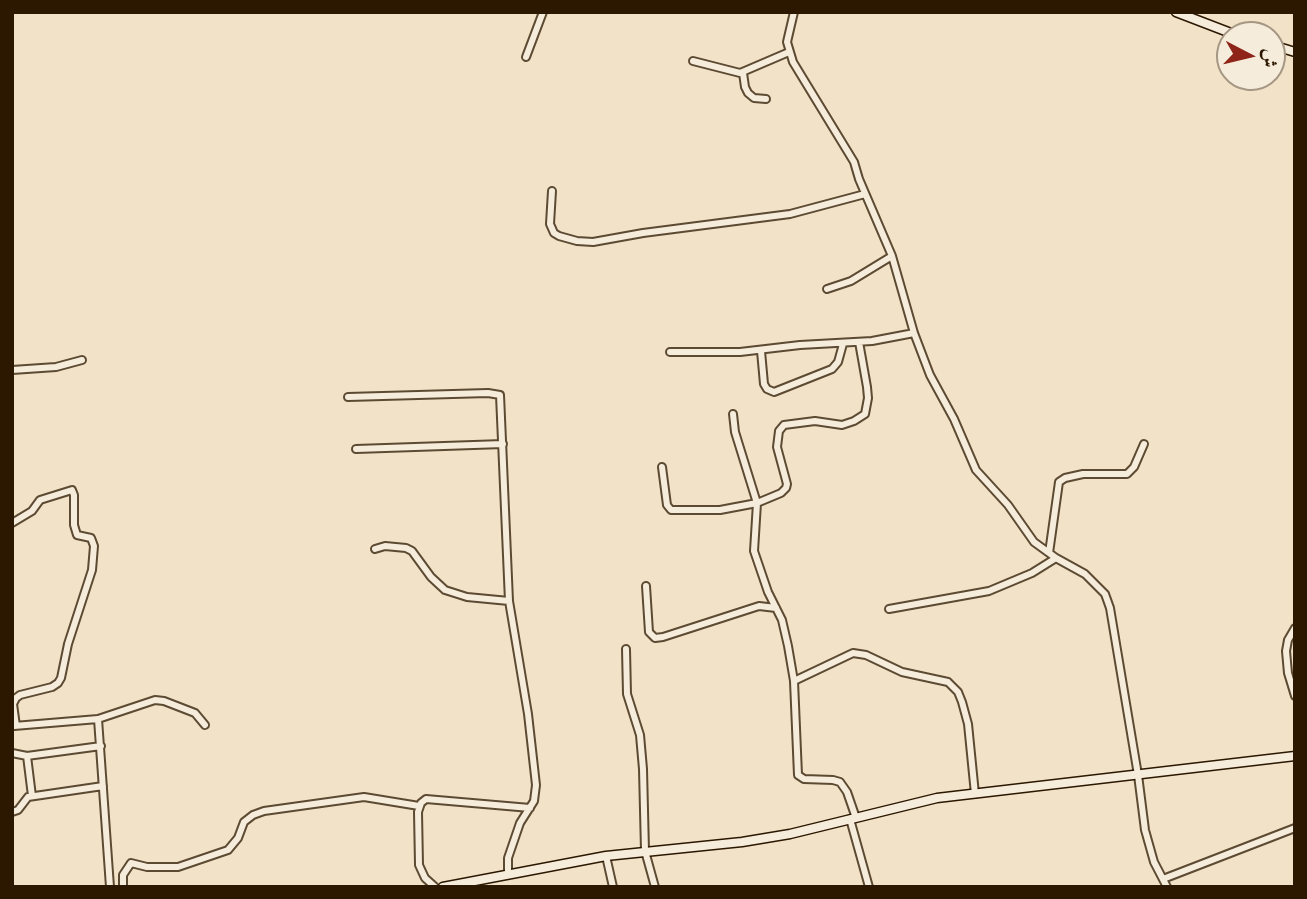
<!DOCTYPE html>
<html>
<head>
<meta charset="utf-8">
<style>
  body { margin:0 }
  #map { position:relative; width:1307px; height:899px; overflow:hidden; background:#f1e2c8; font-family:"Libre Bodoni",Amiri,serif }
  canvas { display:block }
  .frame { position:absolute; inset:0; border:14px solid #2c1700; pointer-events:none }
  .north { position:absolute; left:1216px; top:21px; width:70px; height:70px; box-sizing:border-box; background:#f6ecdb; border:2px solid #a59783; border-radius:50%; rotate:97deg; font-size:19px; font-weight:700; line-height:28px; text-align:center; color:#2c1700 }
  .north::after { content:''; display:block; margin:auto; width:24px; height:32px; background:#8f2418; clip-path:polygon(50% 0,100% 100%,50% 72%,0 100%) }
</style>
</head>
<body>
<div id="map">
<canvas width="1307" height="899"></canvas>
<div class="frame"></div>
<div class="north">ش</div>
</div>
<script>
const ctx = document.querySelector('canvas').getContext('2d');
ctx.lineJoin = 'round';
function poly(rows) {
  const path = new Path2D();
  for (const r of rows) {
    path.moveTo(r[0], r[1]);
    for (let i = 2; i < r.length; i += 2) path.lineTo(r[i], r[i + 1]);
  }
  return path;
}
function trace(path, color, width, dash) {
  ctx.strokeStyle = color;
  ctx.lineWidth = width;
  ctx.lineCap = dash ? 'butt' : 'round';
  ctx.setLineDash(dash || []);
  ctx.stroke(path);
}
const street = poly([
  [794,12,787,42,793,62,854,162,859,179,892,256,914,333,930,375,954,419,976,470,1008,505,1034,542,1056,558,1085,574,1105,594,1110,608,1138,775,1145,830,1154,862,1167,887],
  [526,57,543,12],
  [693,61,740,73,789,52],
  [743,73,745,87,748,93,754,98,766,99],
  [552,191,550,224,554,233,559,236,577,241,593,242,643,233,790,214,865,194],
  [827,289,851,281,892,256],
  [761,351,764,384,767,389,774,392,832,369,838,362,843,344],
  [670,352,740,352,800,345,872,341,914,333],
  [12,370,56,367,82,360],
  [348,397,488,393,500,395,509,601,528,714,536,785,534,801,520,823,508,858,508,875],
  [733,414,735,432,757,503,754,551,768,592,782,620,788,646,794,681,798,775,804,779,833,780,840,782,847,792,856,818],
  [356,449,503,444],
  [662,467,667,505,671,510,720,510,757,503,781,493,786,488,787,484,777,447,779,431,784,425,815,421,842,425,854,421,865,414,868,398,867,387,859,342],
  [12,523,32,511,40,500,72,490,74,495,74,525,77,535,91,538,94,546,92,570,68,644,61,678,58,683,52,687,20,695,16,698,13,704,16,726],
  [375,549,385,546,406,548,412,551,431,577,445,590,467,597,509,601],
  [1049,553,1059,482,1065,478,1083,474,1127,474,1134,467,1144,444],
  [646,586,649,632,655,638,663,637,759,606,776,608],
  [889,609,989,591,1032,573,1056,558],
  [1295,628,1288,640,1286,651,1288,673,1295,696],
  [626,649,627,694,640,735,643,769,645,851,655,887],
  [794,681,853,653,866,655,902,672,948,682,958,692,962,702,968,724,975,794],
  [98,719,110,887],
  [14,726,98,719,155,700,164,701,195,713,205,725],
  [12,753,27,756,101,746],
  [27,756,32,796],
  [12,812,18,810,28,797,103,786],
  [850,819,869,887],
  [606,856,613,887],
  [1163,879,1295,828],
  [123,887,123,875,131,863,147,867,178,867,228,850,238,838,244,822,253,815,264,811,364,797,419,806],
  [435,887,425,878,419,865,418,812,421,803,426,799,530,808]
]);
const secondary = poly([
  [1176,12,1236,35],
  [1272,45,1295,52],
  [443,887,606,856,742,842,790,834,937,798,1295,756]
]);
trace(street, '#5d4a32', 10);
trace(secondary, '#2c1700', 11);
trace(street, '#f6ecdb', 6);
trace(secondary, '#f6ecdb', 8);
</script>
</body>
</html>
